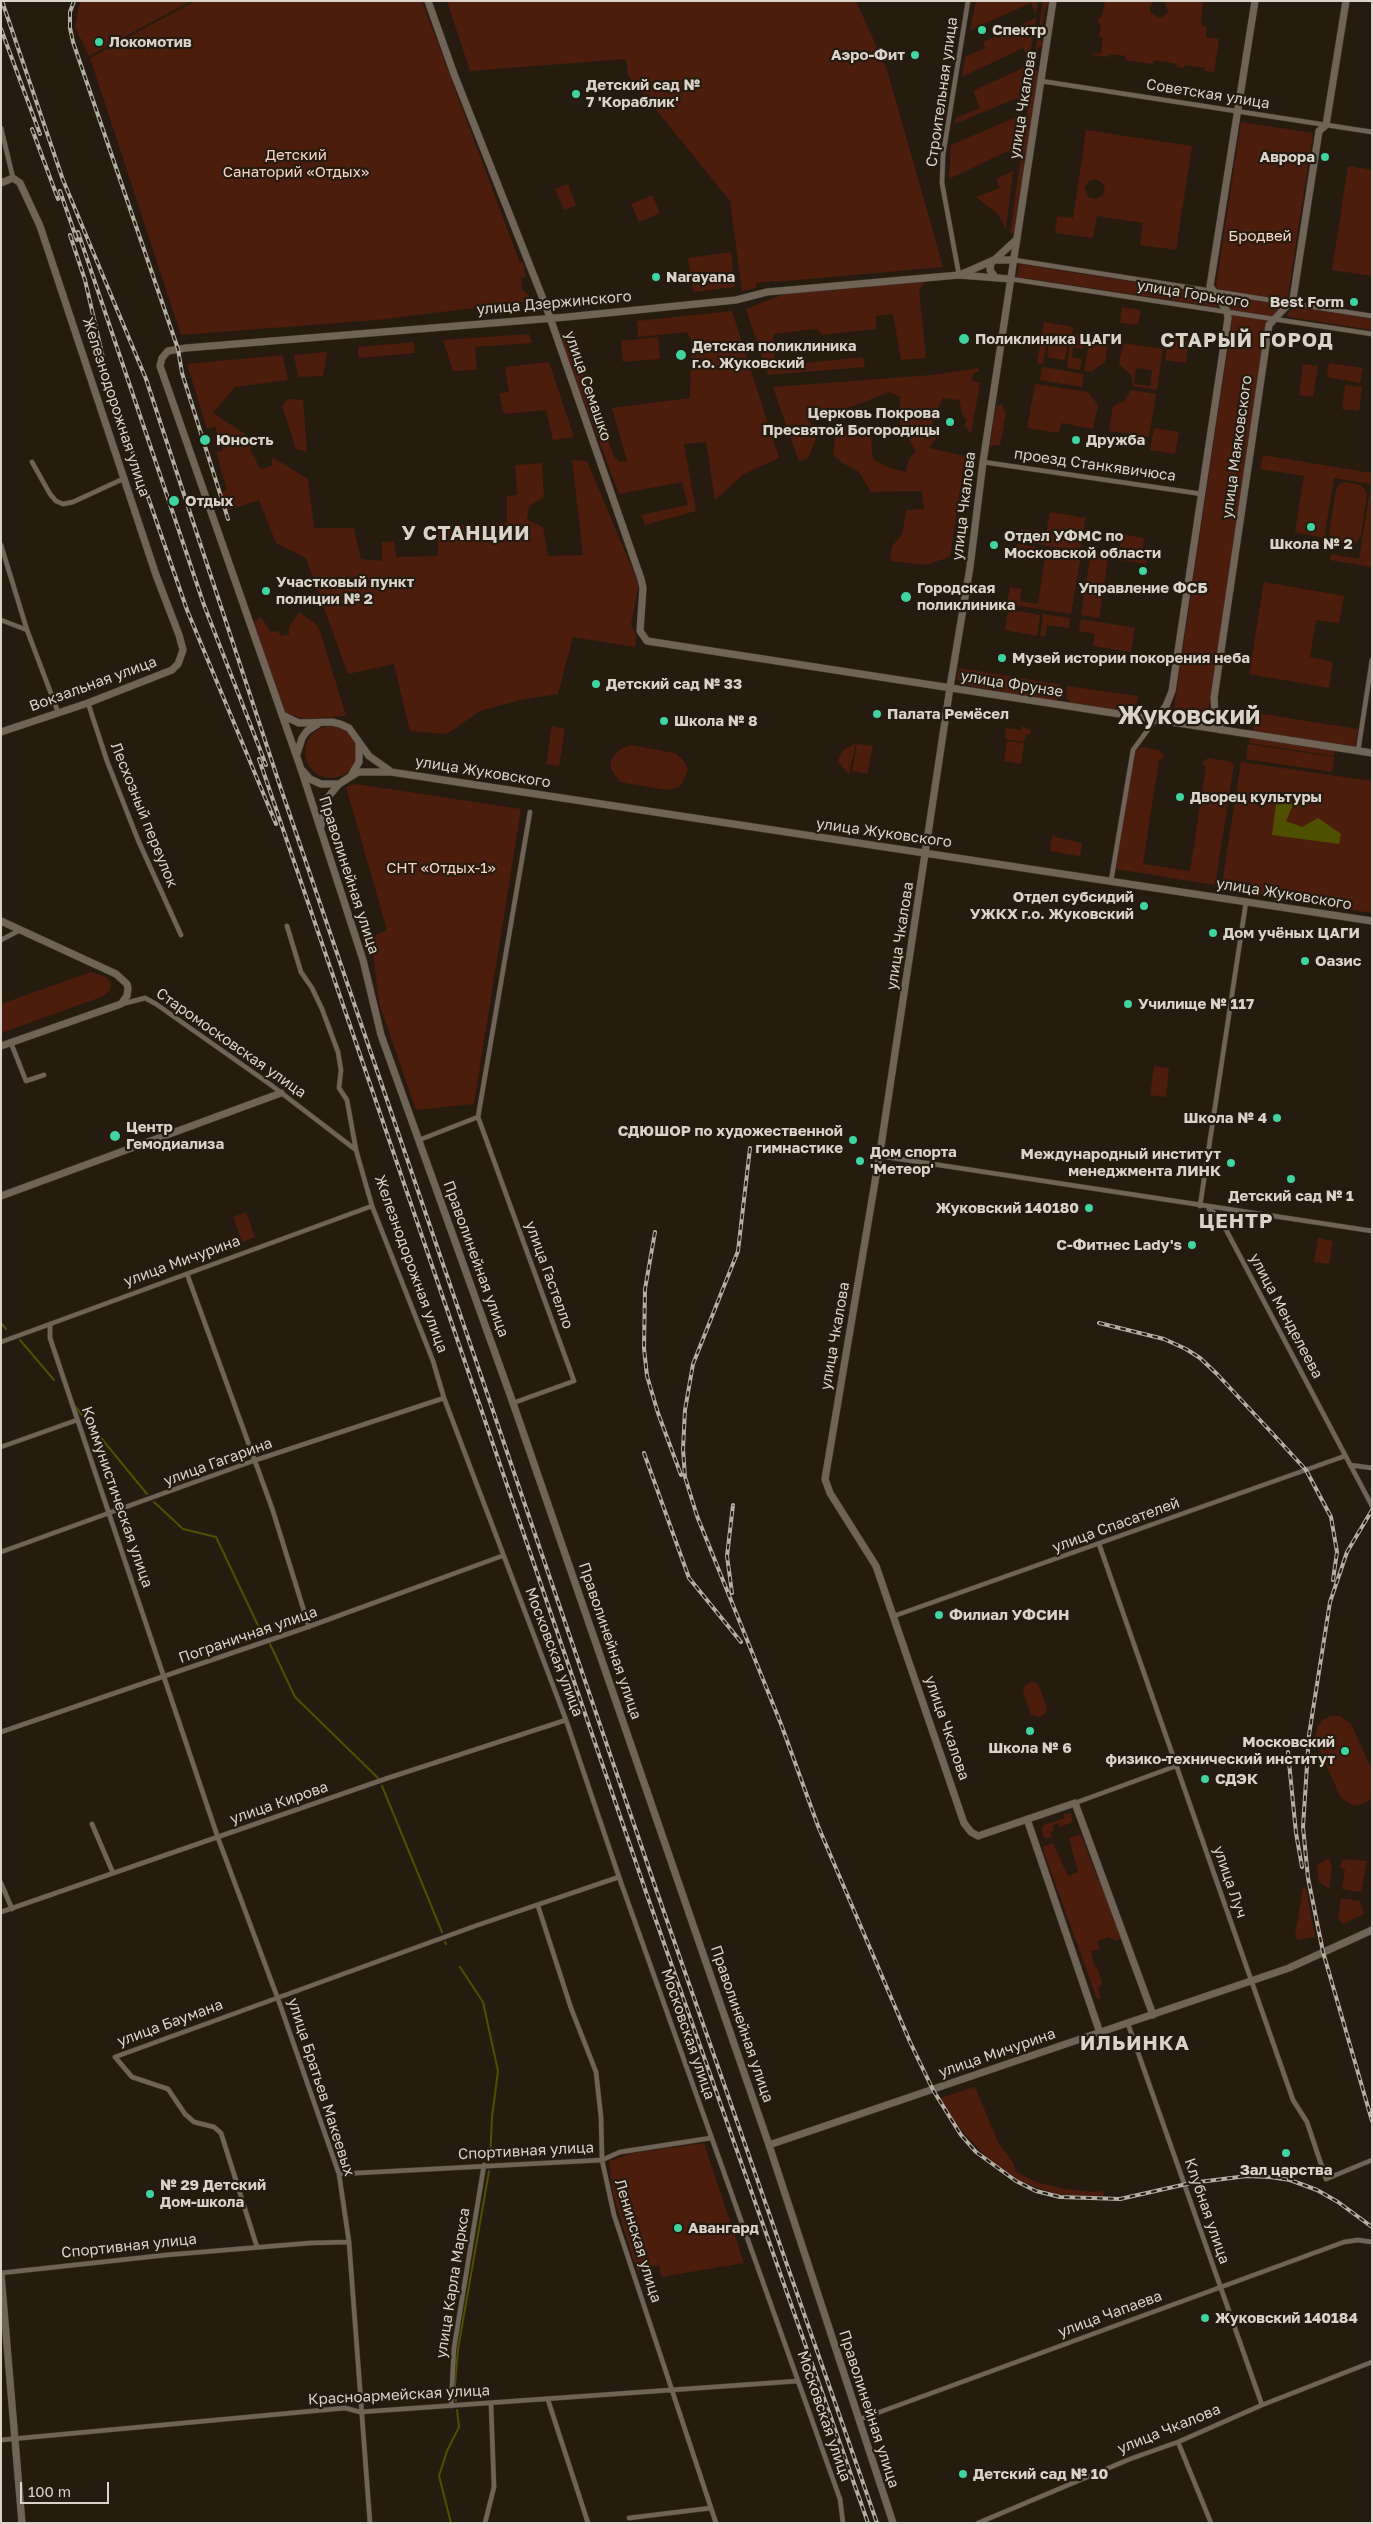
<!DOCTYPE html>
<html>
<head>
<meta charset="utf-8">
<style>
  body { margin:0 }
  #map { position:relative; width:1373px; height:2524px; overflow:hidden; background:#251c0f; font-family:"Golos Text",sans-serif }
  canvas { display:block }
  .frame { position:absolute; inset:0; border:2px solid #d9d3ca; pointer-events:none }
  .scale { position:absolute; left:20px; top:2482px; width:89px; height:22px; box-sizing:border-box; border:2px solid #d9d3ca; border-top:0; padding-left:6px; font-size:15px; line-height:18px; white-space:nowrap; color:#d9d3ca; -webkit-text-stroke:4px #251c0f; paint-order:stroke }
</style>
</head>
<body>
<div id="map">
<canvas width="1373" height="2524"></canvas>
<div class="frame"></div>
<div class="scale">100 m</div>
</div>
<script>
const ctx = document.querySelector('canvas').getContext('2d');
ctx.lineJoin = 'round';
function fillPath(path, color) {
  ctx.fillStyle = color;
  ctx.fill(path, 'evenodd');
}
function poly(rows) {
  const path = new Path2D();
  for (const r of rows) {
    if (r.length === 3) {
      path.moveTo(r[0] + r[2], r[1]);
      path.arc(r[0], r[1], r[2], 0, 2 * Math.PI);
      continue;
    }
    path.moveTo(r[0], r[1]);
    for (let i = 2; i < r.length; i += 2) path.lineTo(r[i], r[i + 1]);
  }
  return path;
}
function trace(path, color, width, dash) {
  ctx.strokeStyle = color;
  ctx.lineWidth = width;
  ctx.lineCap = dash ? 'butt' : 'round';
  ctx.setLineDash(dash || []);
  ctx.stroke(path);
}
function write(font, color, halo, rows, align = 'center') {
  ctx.font = font + ' "Golos Text",sans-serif';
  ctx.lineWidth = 4.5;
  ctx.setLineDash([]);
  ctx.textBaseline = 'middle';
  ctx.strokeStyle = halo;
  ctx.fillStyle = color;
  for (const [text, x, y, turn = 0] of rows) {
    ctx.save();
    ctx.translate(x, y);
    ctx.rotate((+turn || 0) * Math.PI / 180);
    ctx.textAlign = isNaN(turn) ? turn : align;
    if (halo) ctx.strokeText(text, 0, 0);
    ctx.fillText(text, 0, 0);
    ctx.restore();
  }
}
fillPath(poly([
  [80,1,191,1,89,56,75,27],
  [195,1,422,1,520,263,523,262,526,277,521,277,522,290,528,294,531,301,377,320,181,335,90,58],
  [447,1,856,1,887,70,943,267,775,282,774,281,756,283,756,288,742,291,730,201,628,75,626,59,470,71],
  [976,1,1038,1,1036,14,1031,3,970,30],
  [1043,1,1049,1,1045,9,1041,36,1043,45,1038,48,1035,69,1039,72,1014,234,1010,233],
  [1105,1,1154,1,1150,7,1150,12,1159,18,1164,16,1168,11,1164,1,1203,1,1201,24,1207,27,1206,37,1219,39,1214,72,1205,71,1205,68,1185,65,1184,68,1176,67,1177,64,1154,60,1153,64,1125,60,1126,56,1109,54,1108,57,1093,55,1093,53,1101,54,1103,37,1099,37,1101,24,1098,23,1099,17,1102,17],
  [1036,18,1029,61,1023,48,962,77,965,57,985,48,983,42],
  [1029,65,1022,108,1017,98,955,124,956,118,980,108,973,91],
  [1021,115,1014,164,1010,150,949,179,951,145],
  [1241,122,1313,133,1288,296,1266,325,1208,713,1174,708,1232,320,1216,286],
  [1086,130,1192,146,1176,250,1140,245,1143,223,1097,216,1093,238,1055,233,1057,216,1073,218],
  [1095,179,1100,181,1105,187,1103,195,1095,199,1088,197,1085,188,1089,181],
  [1348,166,1372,170,1372,276,1332,270],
  [1013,171,1006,229,998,214,976,197,1000,188,996,179],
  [568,184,576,205,564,210,555,189],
  [652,195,660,213,639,222,631,204],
  [731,252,735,287,693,292,688,258],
  [1019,264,1211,294,1218,307,1017,277],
  [926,280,919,290,926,358,901,360,893,314,876,316,876,329,822,335,816,329,773,334,776,366,863,357,865,367,768,375,746,309,784,294],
  [1122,307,1141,310,1138,325,1120,323],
  [1298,307,1372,319,1372,330,1288,317,1287,314,1291,310],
  [732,311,779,458,744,474,715,500,706,442,684,444,696,511,645,525,641,515,688,505,682,482,619,494,558,333,576,333,581,350,573,362,578,373,589,376,592,397,614,456,619,462,627,461,612,408,690,398,691,339,687,332,638,337,637,321],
  [1044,322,1073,327,1072,334,1085,336,1083,349,1073,347,1072,357,1082,359,1080,370,1067,368,1071,336,1048,333,1043,364,1037,363],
  [529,334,532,343,475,347,477,370,453,371,443,340],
  [1050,335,1069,337,1065,360,1047,357],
  [658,337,660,359,623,362,621,341],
  [1090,338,1108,341,1105,362,1091,372,1084,371],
  [1168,338,1189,341,1186,363,1165,360],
  [414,342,415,353,359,358,358,347],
  [1123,343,1163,349,1157,390,1133,386,1131,375,1119,364],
  [1136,368,1152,370,1150,386,1134,384],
  [327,352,323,376,298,377,294,355],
  [283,355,288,380,235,387,213,413,257,442,250,449,260,469,272,466,272,457,308,479,314,528,354,528,361,559,382,561,382,542,394,541,396,557,438,556,438,526,507,523,507,496,517,495,515,465,542,463,544,497,529,506,527,520,543,527,548,556,583,555,572,460,587,461,639,585,631,624,636,635,635,647,573,637,558,694,520,700,480,711,447,734,410,731,394,664,348,674,306,558,276,543,259,500,226,511,221,492,227,490,216,452,223,450,215,426,207,429,187,364],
  [549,362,574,437,553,440,546,410,504,414,499,393,509,392,505,367],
  [1329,363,1363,368,1360,383,1327,377],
  [1303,364,1318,366,1313,397,1299,395],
  [1042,367,1084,374,1082,387,1040,380],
  [979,368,979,372,974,373,971,380,980,383,971,434,964,425,967,420,963,416,959,400,943,398,932,420,932,428,936,430,937,436,929,448,965,456,950,557,925,565,890,561,892,546,902,535,906,510,924,509,922,491,871,492,859,472,843,463,833,455,836,427,866,425,871,439,873,459,890,468,906,472,909,459,916,451,900,425,900,397,889,392,854,406,808,417,816,439,808,458,799,462,773,387,932,375],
  [1035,384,1088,392,1098,405,1093,429,1061,423,1059,433,1027,428],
  [1345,385,1362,387,1359,411,1342,409],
  [1131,390,1156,394,1149,437,1109,431,1113,406,1124,401],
  [288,399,303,400,307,452,296,449,282,406],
  [1002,404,1006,414,1000,445,990,446,996,406],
  [1154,428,1179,432,1175,454,1150,450],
  [1263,455,1372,473,1372,567,1330,560,1331,554,1359,559,1371,484,1334,478,1324,538,1295,532,1304,476,1260,469],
  [1345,482,1360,485,1365,489,1367,495,1361,535,1357,542,1348,545,1336,542,1329,534,1336,490,1339,484],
  [1050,512,1086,518,1080,551,1019,541,1021,529,1046,533],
  [1122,534,1144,538,1142,551,1120,547],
  [1017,544,1081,554,1071,614,1007,604,1010,587,1022,589,1020,601,1038,604,1046,551,1029,549,1027,561,1015,559],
  [1091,551,1147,559,1146,564,1108,558,1099,618,1081,615],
  [1264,582,1344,596,1339,623,1316,620,1310,657,1333,662,1329,688,1249,674],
  [1008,609,1040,615,1037,636,1005,630],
  [299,612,317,625,320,631,346,716,305,719,283,713,251,624,261,617,271,632,278,631,281,636,289,634,289,627],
  [1043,614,1070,618,1069,628,1047,625,1045,637,1040,636],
  [1081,619,1135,628,1131,652,1093,646,1095,634,1079,631],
  [959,668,1062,685,1061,694,1058,699,1053,701,961,684,957,679],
  [1067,686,1138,696,1136,706,1133,712,1129,712,1071,703,1066,698],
  [1256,713,1358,729,1355,748,1253,732],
  [552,726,565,729,559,766,546,764],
  [1022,726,1031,730,1030,735,1026,734,1024,742,1005,739,1006,728,1021,730],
  [331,752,26],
  [1250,737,1335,751,1334,756,1249,743],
  [1007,741,1024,743,1021,764,1004,761],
  [856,743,850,770,849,775,838,761,842,751],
  [857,744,873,746,867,774,852,771],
  [1248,744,1334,757,1332,772,1246,759],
  [630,745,675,753,684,761,688,769,683,782,679,787,667,790,620,782,611,769,611,760,619,750],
  [1141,747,1159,750,1165,757,1159,760,1143,864,1190,871,1206,767,1202,763,1208,758,1228,761,1234,765,1215,885,1116,869,1134,753],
  [1241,762,1372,781,1372,913,1221,890],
  [356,784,521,809,474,1104,416,1110,379,1003,371,937,387,930,346,787],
  [1052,836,1082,843,1080,856,1050,851],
  [91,972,106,977,111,982,110,990,104,996,1,1033,1,1004],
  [1154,1066,1169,1068,1166,1097,1150,1095],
  [246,1212,255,1237,242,1242,233,1217],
  [1318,1238,1333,1241,1329,1264,1314,1262],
  [1032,1682,1038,1684,1047,1707,1045,1714,1039,1717,1031,1715,1023,1691,1025,1685],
  [1331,1716,1340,1716,1351,1724,1372,1770,1372,1798,1365,1803,1354,1806,1341,1798,1317,1745,1315,1736,1318,1726,1322,1720],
  [1071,1813,1073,1822,1060,1827,1058,1823,1053,1825,1054,1830,1050,1832,1052,1837,1045,1839,1041,1830,1044,1825,1065,1818,1063,1814],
  [1081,1834,1098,1880,1103,1879,1124,1936,1116,1941,1109,1937,1097,1941,1100,1949,1091,1951,1093,1963,1098,1970,1102,1983,1098,1989,1101,1998,1097,1999,1042,1847,1053,1843,1068,1876,1078,1872,1069,1838],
  [1329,1858,1332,1867,1329,1889,1319,1882,1317,1865],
  [1342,1859,1367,1861,1361,1892,1342,1889,1345,1869,1340,1868],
  [1303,1888,1306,1888,1315,1937,1298,1940,1295,1935],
  [1341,1898,1360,1901,1364,1914,1343,1924,1338,1919],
  [975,2087,998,2142,1014,2164,1016,2172,1036,2182,1065,2189,1094,2192,1104,2191,1103,2197,1055,2194,1020,2181,988,2159,962,2131,940,2098],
  [704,2143,744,2263,661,2277,659,2265,637,2271,613,2194,609,2161,633,2153]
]), '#4c1c0d');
fillPath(poly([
  [1290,800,1293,805,1286,821,1302,827,1318,818,1341,834,1339,844,1272,835,1276,804]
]), '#4e5000');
trace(poly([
  [1,1323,6,1329],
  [20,1340,54,1380],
  [74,1405,147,1494],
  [154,1502,183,1529,216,1537,263,1636],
  [270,1644,295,1697,379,1779],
  [382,1786,442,1932],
  [445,1942,446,1944],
  [460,1967,483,2002,498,2071,492,2117,490,2160],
  [456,2401,455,2385,458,2349,489,2171],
  [451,2523,439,2476,447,2451,459,2427,457,2410]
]), '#4e5000', 2);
const street = poly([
  [1041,81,1372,132],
  [1,128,13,178],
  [1014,260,1372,316],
  [959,275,942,183,943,155,968,1],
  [1011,279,1372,334],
  [32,462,50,494,56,501,63,504,73,502,125,478],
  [983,462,1202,494],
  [1,545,27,630,58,712],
  [1,620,27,630],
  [88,703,107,761,138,840,181,935],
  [1358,751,1372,660],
  [1111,881,1133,750,1155,720],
  [287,926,301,972,312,988,322,1009,338,1052,341,1070,339,1088,347,1100,356,1150,372,1206,433,1361,444,1398,566,1720,619,1877,840,2499,843,2523],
  [1,940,20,930],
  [122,1004,145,998,156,1004,271,1085,356,1150],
  [11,1043,26,1081,44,1075],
  [478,1117,530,812],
  [419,1140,478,1117,574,1381,513,1403],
  [880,1156,1372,1231],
  [1200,1206,1246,902],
  [1209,1209,1219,1217,1223,1224,1372,1506],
  [187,1274,272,1508,309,1627],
  [50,1324,50,1338,218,1838,278,1999,339,2174,349,2242,370,2523],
  [1,1342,372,1206],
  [1,1447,77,1420],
  [1350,1465,1372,1468],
  [1099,1544,1293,2100,1307,2122,1326,2179,1372,2160],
  [1,1552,253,1461,444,1398],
  [894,1616,1345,1456],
  [1,1732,305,1628,502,1556],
  [1075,1803,1176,1766],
  [92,1824,113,1873],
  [1,1883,12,1909],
  [538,1906,571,2008,596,2072,601,2117,602,2160,614,2215,716,2523],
  [1,1912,388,1778,566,1720],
  [1128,2024,1262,2405],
  [339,2174,602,2160,620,2152,711,2138],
  [257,2247,221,2133,214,2127,194,2122,185,2114,168,2089,132,2077,115,2057,475,1926,619,1877],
  [1,2273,166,2255,310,2243,349,2242],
  [548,2400,588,2523],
  [451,2406,454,2348,484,2165],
  [858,2420,1344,2242,1358,2240,1372,2242],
  [1,2440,345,2408,360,2412,798,2381],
  [1178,2442,1211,2523],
  [629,2518,711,2508],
  [485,2523,494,2487,491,2404],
  [978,2523,1130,2459,1178,2442,1262,2405,1372,2362]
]);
const secondary = poly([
  [428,1,454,74,547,309,641,579,643,588,640,631,647,641,1372,753],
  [1053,1,983,462,970,567,951,681,881,1146,825,1479,830,1493,876,1566,964,1823,971,1832,978,1836,1075,1803,1153,2015],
  [1,183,13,178,20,183,40,226,156,575,179,635,183,650,178,664,172,670,88,703,1,732],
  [962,274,994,260,1014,260],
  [995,277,990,270,991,263,1017,239],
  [282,715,299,723,332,722,340,724,349,728,369,756,389,770],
  [1155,720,1166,706,1172,691,1228,318,1227,311,1210,286,1255,1],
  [1221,730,1215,713,1214,698,1269,325,1293,299,1319,131,1326,125,1346,1],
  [297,754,302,738,307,731,318,724],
  [302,770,310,779,321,784,338,784],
  [352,774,359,762,359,745],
  [321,826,328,797,339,784,358,772,391,772,1372,921],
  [1,921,116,974,127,984,128,988,127,996,121,1004,1,1046],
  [1,1196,281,1093],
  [1027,1819,1100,2033],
  [769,2145,1289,1968,1372,1930],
  [1,2274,22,2523],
  [893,2523,769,2145,513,1403,381,1035,363,960,301,769,160,366,162,358,168,351,186,348,567,317,736,300,767,292,959,275,1011,279]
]);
trace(street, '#3f3730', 5.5);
trace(secondary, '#3f3730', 8);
trace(street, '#706456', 4.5);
trace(secondary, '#706456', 7);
const rail = poly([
  [2,1,63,180,146,379,281,789,657,1892,877,2523],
  [74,1,70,12,70,28,73,42,178,349,182,373,228,519],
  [1,29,40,134],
  [32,129,58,199],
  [60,191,77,240],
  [78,232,204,605,266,765],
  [70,235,85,280,109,384,187,610,276,824],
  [259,759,647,1895,868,2523],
  [750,1148,738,1251,693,1364,685,1410,683,1449,685,1477,697,1516,781,1724,818,1826,910,2042,933,2090,961,2135,976,2152,1016,2181,1036,2191,1060,2197,1120,2199,1191,2183,1247,2176,1270,2177,1290,2180,1317,2190,1338,2202,1372,2227],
  [655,1232,645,1289,644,1348,647,1376,658,1413,681,1475],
  [1099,1323,1164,1339,1186,1349,1200,1358,1217,1374,1272,1433,1306,1470,1331,1517,1337,1552,1333,1580],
  [644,1453,689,1578,741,1642],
  [1372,1510,1347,1552,1330,1602,1309,1735,1303,1827,1308,1878,1323,1952,1372,2121],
  [732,1593,727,1556,733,1505],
  [1288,1752,1296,1833,1302,1867]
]);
trace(rail, '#b4aea4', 4);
trace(rail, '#251c0f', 2, [5.5]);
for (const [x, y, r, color] of [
  [982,30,5,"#40d4a1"],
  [99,42,5,"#40d4a1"],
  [915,55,5,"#40d4a1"],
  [576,94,5,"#40d4a1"],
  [1325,157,5,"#40d4a1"],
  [656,277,5,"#40d4a1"],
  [1354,302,5,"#40d4a1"],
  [964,339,6,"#40d4a1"],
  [681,355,6,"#40d4a1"],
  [950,422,5,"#40d4a1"],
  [205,440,6,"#40d4a1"],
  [1076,440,5,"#40d4a1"],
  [174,501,6,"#40d4a1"],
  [1311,527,5,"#40d4a1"],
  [994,545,5,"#40d4a1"],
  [1143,571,5,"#40d4a1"],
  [266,591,5,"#40d4a1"],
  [906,597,6,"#40d4a1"],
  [1002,658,5,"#40d4a1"],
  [596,684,5,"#40d4a1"],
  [877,714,5,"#40d4a1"],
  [664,721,5,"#40d4a1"],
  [1180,797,5,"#40d4a1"],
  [1144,906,5,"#40d4a1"],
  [1213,933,5,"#40d4a1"],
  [1305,961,5,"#40d4a1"],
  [1128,1004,5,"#40d4a1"],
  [1277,1118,5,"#40d4a1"],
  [115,1136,6,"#40d4a1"],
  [853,1140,5,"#40d4a1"],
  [860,1161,5,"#40d4a1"],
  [1231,1163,5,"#40d4a1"],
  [1291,1179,5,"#40d4a1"],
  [1089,1208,5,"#40d4a1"],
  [1192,1245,5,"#40d4a1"],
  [939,1615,5,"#40d4a1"],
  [1030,1731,5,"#40d4a1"],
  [1345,1751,5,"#40d4a1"],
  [1205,1779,5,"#40d4a1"],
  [1286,2153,5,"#40d4a1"],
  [150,2194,5,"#40d4a1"],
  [678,2228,5,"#40d4a1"],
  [1205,2318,5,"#40d4a1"],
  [963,2474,5,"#40d4a1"]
]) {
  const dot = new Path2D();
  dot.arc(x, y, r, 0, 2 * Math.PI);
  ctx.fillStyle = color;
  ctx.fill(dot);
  trace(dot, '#251c0f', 2);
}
write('bold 15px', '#d9d3ca', '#251c0f', [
  ["Спектр",992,30],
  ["Локомотив",109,42],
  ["Аэро-Фит",905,55,"right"],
  ["Детский сад №",586,85],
  ["7 'Кораблик'",586,102],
  ["Аврора",1315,157,"right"],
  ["Narayana",666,277],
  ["Best Form",1344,302,"right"],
  ["Поликлиника ЦАГИ",975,339],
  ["Детская поликлиника",692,346],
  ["г.о. Жуковский",692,363],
  ["Церковь Покрова",940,413,"right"],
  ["Пресвятой Богородицы",940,430,"right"],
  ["Юность",216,440],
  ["Дружба",1086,440],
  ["Отдых",185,501],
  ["Отдел УФМС по",1004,536],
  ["Московской области",1004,553],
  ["Школа № 2",1311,544,"center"],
  ["Участковый пункт",276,582],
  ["полиции № 2",276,599],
  ["Городская",917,588],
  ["поликлиника",917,605],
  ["Управление ФСБ",1143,588,"center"],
  ["Музей истории покорения неба",1012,658],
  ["Детский сад № 33",606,684],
  ["Палата Ремёсел",887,714],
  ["Школа № 8",674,721],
  ["Дворец культуры",1190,797],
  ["Отдел субсидий",1134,897,"right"],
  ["УЖКХ г.о. Жуковский",1134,914,"right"],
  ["Дом учёных ЦАГИ",1223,933],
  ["Оазис",1315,961],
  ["Училище № 117",1138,1004],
  ["Школа № 4",1267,1118,"right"],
  ["Центр",126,1127],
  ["Гемодиализа",126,1144],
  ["СДЮШОР по художественной",843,1131,"right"],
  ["гимнастике",843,1148,"right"],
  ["Дом спорта",870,1152],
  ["'Метеор'",870,1169],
  ["Международный институт",1221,1154,"right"],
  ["менеджмента ЛИНК",1221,1171,"right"],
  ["Детский сад № 1",1291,1196,"center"],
  ["Жуковский 140180",1079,1208,"right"],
  ["С-Фитнес Lady's",1182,1245,"right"],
  ["Филиал УФСИН",949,1615],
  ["Московский",1335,1742,"right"],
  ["физико-технический институт",1335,1759,"right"],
  ["Школа № 6",1030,1748,"center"],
  ["СДЭК",1215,1779],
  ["Зал царства",1286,2170,"center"],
  ["№ 29 Детский",160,2185],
  ["Дом-школа",160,2202],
  ["Авангард",688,2228],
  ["Жуковский 140184",1215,2318],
  ["Детский сад № 10",973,2474]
], 'left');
write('15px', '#d9d3ca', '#251c0f', [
  ["Строительная улица",942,92,-82],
  ["Советская улица",1208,94,9],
  ["улица Чкалова",1023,105,-81],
  ["улица Горького",1193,294,9],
  ["улица Дзержинского",554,303,-5],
  ["улица Семашко",588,386,71],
  ["Железнодорожная улица",116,407,72],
  ["улица Маяковского",1237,447,-82],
  ["проезд Станкявичюса",1095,465,8],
  ["улица Чкалова",964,506,-83],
  ["Вокзальная улица",93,684,-20],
  ["улица Фрунзе",1012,684,9],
  ["улица Жуковского",483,772,9],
  ["Лесхозный переулок",144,815,68],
  ["улица Жуковского",884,833,8],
  ["Праволинейная улица",349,875,72],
  ["улица Жуковского",1284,894,9],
  ["улица Чкалова",900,936,-81],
  ["Старомосковская улица",231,1043,35],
  ["Праволинейная улица",476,1259,70],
  ["улица Мичурина",182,1261,-20],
  ["Железнодорожная улица",411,1264,70],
  ["улица Гастелло",549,1275,70],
  ["улица Менделеева",1286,1316,62],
  ["улица Чкалова",835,1336,-80],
  ["улица Гагарина",218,1462,-20],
  ["Коммунистическая улица",117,1497,71],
  ["улица Спасателей",1116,1525,-20],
  ["Пограничная улица",248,1635,-19],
  ["Праволинейная улица",610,1641,71],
  ["Московская улица",554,1652,69],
  ["улица Чкалова",947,1728,71],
  ["улица Кирова",279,1803,-19],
  ["улица Луч",1230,1882,71],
  ["улица Баумана",170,2023,-20],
  ["Праволинейная улица",742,2024,71],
  ["Московская улица",688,2034,71],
  ["улица Мичурина",997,2053,-19],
  ["улица Братьев Макеевых",321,2087,72],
  ["Спортивная улица",526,2151,-3],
  ["Клубная улица",1207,2211,71],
  ["Ленинская улица",638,2241,73],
  ["Спортивная улица",129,2246,-6],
  ["улица Карла Маркса",453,2283,-81],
  ["улица Чапаева",1110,2314,-20],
  ["Красноармейская улица",399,2395,-3],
  ["Праволинейная улица",869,2409,72],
  ["Московская улица",824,2416,71],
  ["улица Чкалова",1169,2429,-22]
]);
write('15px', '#f9d1c5', '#251c0f', [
  ["Детский",296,155],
  ["Санаторий «Отдых»",296,172],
  ["Бродвей",1260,236],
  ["СНТ «Отдых-1»",441,868]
]);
ctx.letterSpacing = '1px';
write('bold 20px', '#d9d3ca', '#251c0f', [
  ["СТАРЫЙ ГОРОД",1247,341],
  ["У СТАНЦИИ",466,534],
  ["ЦЕНТР",1236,1222],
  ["ИЛЬИНКА",1135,2044]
]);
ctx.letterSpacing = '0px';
write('bold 25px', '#d9d3ca', '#251c0f', [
  ["Жуковский",1189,716]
]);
</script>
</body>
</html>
